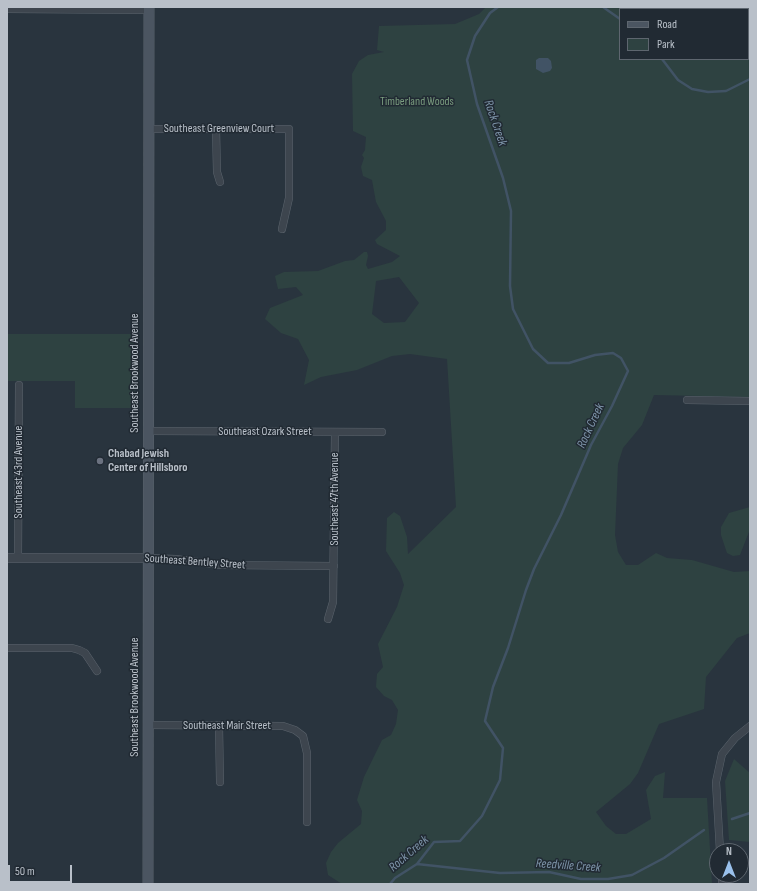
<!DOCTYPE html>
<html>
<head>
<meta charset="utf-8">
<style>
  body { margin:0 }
  #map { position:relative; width:757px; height:891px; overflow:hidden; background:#29343e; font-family:"Sofia Sans Condensed",sans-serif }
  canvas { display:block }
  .frame { position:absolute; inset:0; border:8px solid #b9c0c9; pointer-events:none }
  .legend { position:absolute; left:619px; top:8px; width:130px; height:52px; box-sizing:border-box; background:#212a33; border:1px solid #5e666f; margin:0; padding:5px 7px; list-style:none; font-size:12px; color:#b9c0c9 }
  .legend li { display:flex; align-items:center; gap:8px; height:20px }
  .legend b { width:20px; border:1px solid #5e666f }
  .north { position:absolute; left:709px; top:843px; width:40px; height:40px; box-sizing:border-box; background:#212a33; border:1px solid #5e666f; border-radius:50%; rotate:0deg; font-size:11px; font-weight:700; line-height:16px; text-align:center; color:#b9c0c9 }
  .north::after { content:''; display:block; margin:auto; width:14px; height:18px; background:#9ac1ec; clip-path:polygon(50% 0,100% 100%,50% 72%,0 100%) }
  .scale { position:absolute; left:8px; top:865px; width:64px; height:18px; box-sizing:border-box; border:2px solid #b9c0c9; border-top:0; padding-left:5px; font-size:12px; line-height:14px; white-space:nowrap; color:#b9c0c9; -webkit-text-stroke:3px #212a33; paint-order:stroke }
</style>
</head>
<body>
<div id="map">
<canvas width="757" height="891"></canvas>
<div class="frame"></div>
<ul class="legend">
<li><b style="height:5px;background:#4b5561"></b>Road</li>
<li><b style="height:11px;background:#2e4241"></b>Park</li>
</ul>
<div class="north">N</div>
<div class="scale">50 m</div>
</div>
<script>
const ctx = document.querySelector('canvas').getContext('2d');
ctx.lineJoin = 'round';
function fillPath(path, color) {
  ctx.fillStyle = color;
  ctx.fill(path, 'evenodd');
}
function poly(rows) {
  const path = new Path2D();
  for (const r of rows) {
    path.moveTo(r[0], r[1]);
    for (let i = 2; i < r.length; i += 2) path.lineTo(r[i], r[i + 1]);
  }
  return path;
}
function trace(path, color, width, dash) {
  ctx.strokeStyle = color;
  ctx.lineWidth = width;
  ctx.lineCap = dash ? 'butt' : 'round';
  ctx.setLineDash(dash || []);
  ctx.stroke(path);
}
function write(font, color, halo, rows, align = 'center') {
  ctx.font = font + ' "Sofia Sans Condensed",sans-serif';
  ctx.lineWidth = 3;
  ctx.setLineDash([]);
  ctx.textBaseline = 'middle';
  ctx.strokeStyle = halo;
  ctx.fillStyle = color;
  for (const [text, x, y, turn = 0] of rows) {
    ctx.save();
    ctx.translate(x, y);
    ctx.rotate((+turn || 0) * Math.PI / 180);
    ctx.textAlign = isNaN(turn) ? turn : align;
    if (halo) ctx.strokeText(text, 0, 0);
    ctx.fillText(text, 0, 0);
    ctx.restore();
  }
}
fillPath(poly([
  [486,7,750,7,750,397,654,395,642,425,623,448,618,464,615,535,618,552,626,565,638,565,656,553,667,558,692,560,734,572,750,571,750,633,737,638,706,677,704,709,659,724,638,773,630,784,596,812,606,826,616,834,626,834,651,819,646,790,655,776,665,772,663,798,707,798,712,883,710,884,342,884,328,875,326,863,331,852,338,843,361,824,362,811,357,800,364,777,382,740,391,735,396,724,398,710,392,700,384,696,376,687,377,674,383,667,378,644,397,607,404,585,400,573,386,551,387,518,394,512,400,516,407,537,408,554,456,507,447,359,410,354,392,356,357,370,321,377,304,385,309,360,298,339,281,333,265,319,270,308,303,295,296,287,278,289,275,276,284,272,318,271,345,261,354,260,364,252,367,252,368,256,366,265,368,269,392,262,400,256,377,244,375,240,386,230,386,221,376,202,372,180,363,176,361,167,364,158,362,155,365,150,366,137,353,131,352,74,359,61,368,55,384,52,377,50,379,26,455,24,479,14],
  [620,9,748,9,748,59,620,59],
  [399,277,419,303,405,322,384,323,372,314,376,281],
  [7,334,134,334,135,408,75,408,75,381,7,381],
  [750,507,750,529,740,555,733,556,727,553,721,535,721,527,729,513],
  [734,759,750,773,750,842,729,840,725,781]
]), '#2e4241');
fillPath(poly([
  [539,58,548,58,551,61,552,68,550,71,543,73,536,69,536,60]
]), '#415365');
trace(poly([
  [603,7,620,19],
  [737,7,738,9],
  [748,48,750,53],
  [662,59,678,80,692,89,708,92,726,91,750,79],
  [732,819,750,813],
  [417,864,500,873,549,872,581,879,608,879,632,875,664,858,704,830],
  [390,884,395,878,417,864,434,842,460,841,482,816,500,780,503,748,485,721,493,687,508,648,526,590,534,569,561,515,591,445,612,406,628,371,621,358,613,353,595,355,569,363,548,363,533,349,513,309,510,286,511,211,503,178,477,104,467,60,475,36,490,13,498,7]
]), '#415365', 2.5);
const minor = poly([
  [7,9,149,10],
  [149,129,289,129,289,198,282,229],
  [216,129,217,172,220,182],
  [687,400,750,401],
  [148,431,382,432],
  [18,558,19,385],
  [148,558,176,559,220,565,334,566],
  [328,619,333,602,335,433],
  [7,648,72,648,79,650,85,653,97,671],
  [148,725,283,726,295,730,303,736,307,753,307,822],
  [219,725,220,782],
  [720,851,716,782,722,754,735,738,750,726],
  [722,875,722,884]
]);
const tertiary = poly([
  [7,558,148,558]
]);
const secondary = poly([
  [148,884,149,7]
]);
trace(minor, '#5a636c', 8);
trace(tertiary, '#5a636c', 10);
trace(secondary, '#5a636c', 11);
trace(minor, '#3d454e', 7);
trace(tertiary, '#3d454e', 9);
trace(secondary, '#4b5561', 10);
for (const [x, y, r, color] of [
  [100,461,4,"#6b7280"]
]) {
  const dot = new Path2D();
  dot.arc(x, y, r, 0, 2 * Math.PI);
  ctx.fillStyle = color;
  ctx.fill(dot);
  trace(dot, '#212a33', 1.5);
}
write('12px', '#7a9c7f', '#212a33', [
  ["Timberland Woods",417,102]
]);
write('12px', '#b9c0c9', '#212a33', [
  ["Southeast Greenview Court",219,129],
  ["Southeast Brookwood Avenue",135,373,-90],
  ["Southeast Ozark Street",265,432],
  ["Southeast 43rd Avenue",19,472,-90],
  ["Southeast 47th Avenue",335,499,-90],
  ["Southeast Bentley Street",195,562,4],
  ["Southeast Brookwood Avenue",135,697,-90],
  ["Southeast Mair Street",227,726]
]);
write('bold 12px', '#b9c0c9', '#212a33', [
  ["Chabad Jewish",108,454],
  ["Center of Hillsboro",108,468]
], 'left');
write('italic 13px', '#7d93a8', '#212a33', [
  ["Rock Creek",495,123,71],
  ["Rock Creek",591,426,-65],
  ["Rock Creek",409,854,-41],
  ["Reedville Creek",568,866,4]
]);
</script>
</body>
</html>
